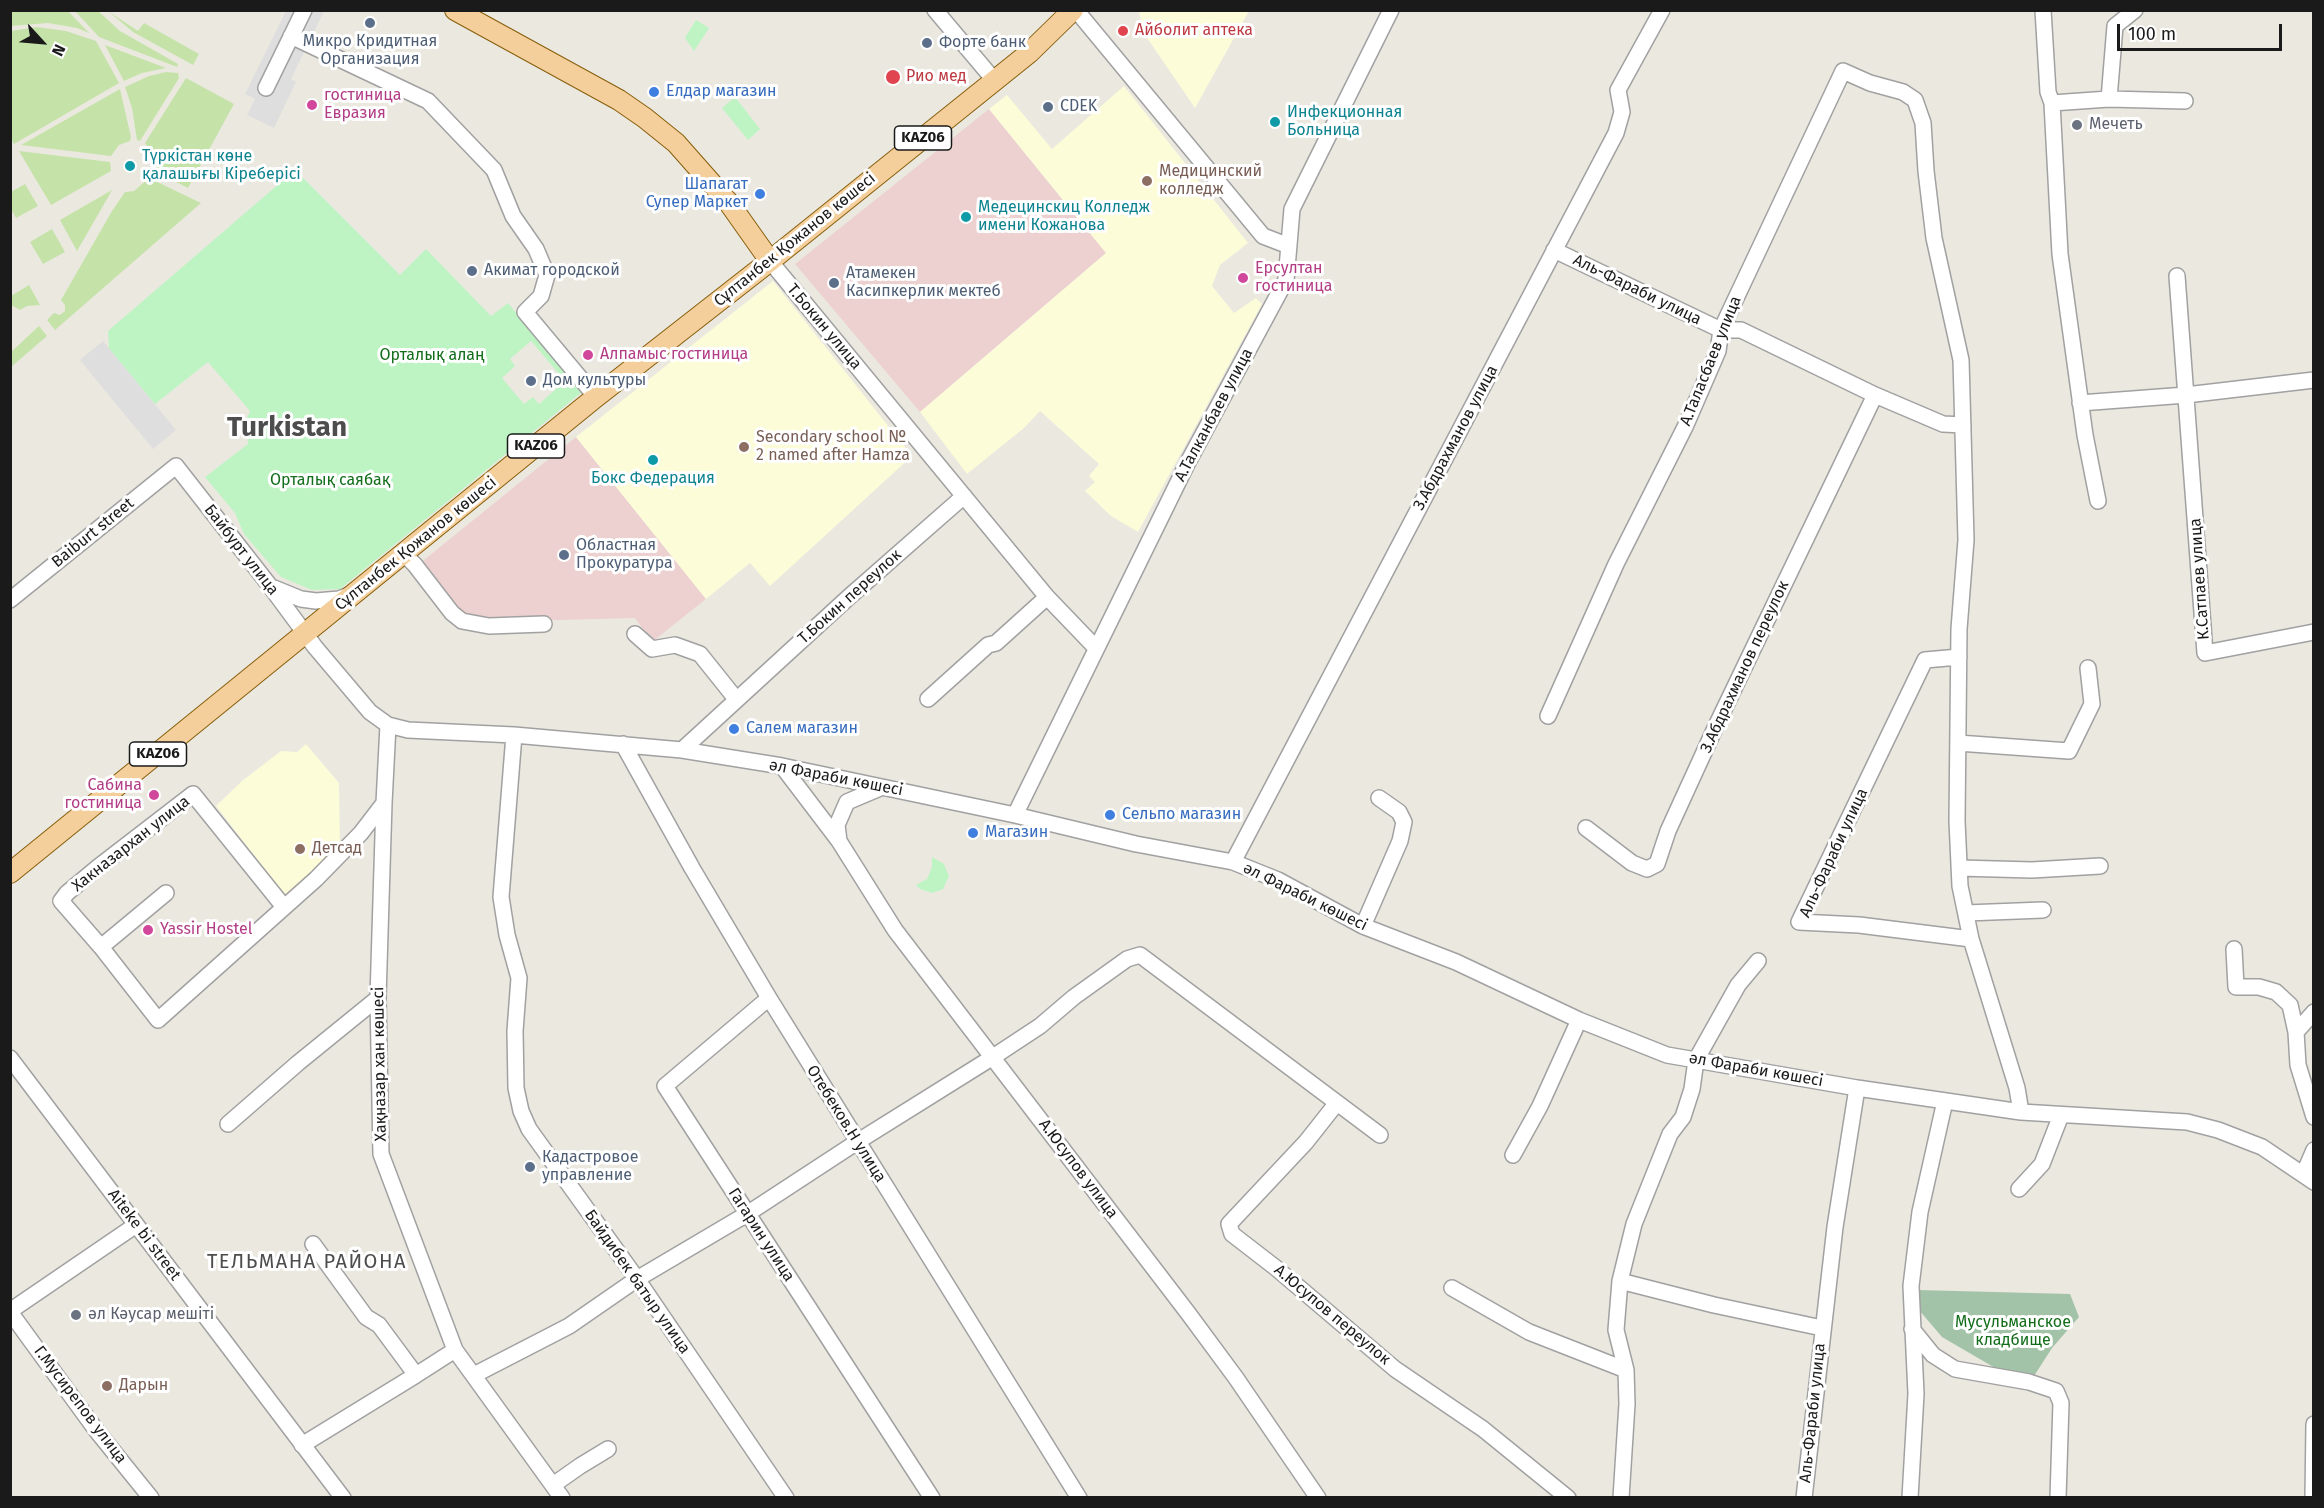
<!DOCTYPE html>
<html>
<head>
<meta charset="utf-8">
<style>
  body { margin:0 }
  #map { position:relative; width:2324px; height:1508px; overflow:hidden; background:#ebe8e0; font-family:"Fira Sans",sans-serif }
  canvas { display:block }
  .frame { position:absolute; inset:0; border:12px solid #1a1a1a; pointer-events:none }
  .north { position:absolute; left:12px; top:12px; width:60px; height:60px; -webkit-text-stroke:4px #fff; paint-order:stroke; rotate:116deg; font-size:16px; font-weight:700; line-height:24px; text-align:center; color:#1a1a1a }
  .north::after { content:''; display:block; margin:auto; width:21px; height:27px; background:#1a1a1a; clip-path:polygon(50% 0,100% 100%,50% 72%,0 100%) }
  .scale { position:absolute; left:2117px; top:24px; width:165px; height:27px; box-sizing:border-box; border:3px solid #1a1a1a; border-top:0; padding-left:8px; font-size:18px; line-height:21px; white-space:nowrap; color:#1a1a1a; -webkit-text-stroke:4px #fff; paint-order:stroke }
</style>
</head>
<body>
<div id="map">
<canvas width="2324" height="1508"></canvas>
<div class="frame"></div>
<div class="north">N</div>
<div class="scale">100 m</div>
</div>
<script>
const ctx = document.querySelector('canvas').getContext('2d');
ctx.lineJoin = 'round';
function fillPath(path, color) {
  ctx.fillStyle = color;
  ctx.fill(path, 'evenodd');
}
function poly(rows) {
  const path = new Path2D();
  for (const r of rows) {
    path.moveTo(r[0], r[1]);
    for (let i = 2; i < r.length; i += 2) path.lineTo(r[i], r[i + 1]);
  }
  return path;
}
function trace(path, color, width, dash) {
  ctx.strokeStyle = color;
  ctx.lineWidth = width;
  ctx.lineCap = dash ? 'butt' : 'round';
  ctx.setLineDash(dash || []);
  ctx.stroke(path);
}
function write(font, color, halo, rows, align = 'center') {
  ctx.font = font + ' "Fira Sans",sans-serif';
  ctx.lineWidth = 6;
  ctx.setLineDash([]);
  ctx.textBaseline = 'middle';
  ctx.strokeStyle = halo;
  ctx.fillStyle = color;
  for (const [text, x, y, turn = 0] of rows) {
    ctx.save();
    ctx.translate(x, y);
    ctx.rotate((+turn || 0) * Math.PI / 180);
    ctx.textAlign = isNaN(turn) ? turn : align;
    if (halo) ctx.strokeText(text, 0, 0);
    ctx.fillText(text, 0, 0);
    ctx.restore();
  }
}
fillPath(poly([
  [989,109,1106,253,920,412,795,264],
  [576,437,706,599,652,642,635,618,485,622,460,615,419,564]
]), '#ecd1d0');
fillPath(poly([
  [1139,11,1249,11,1195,108,1143,32],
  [1124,86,1248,243,1220,265,1212,286,1234,313,1256,298,1262,304,1138,532,1111,516,1085,491,1095,482,1089,476,1099,464,1040,411,1024,428,967,474,920,412,1106,253,989,109,1007,95,1052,149],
  [773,281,912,456,770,586,750,563,706,599,576,437],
  [306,744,339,783,340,847,285,895,216,806,242,781,281,751,297,752]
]), '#fcfcd9');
fillPath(poly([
  [11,10,68,11,89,33,77,28,48,23,11,26],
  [75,11,98,11,120,31,178,64,177,67,99,37],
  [108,11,138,31,144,23,199,54,193,65,133,32],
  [37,27,66,31,96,41,119,83,14,144,10,137,11,31],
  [105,45,166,68,142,73,124,81],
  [166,72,178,73,179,78,140,141,137,140,132,108,125,87,149,76],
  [186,78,234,104,188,188,154,171,156,162,154,155,145,143],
  [120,89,131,137,130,141,119,145,111,156,21,145],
  [19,151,110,162,111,171,51,205],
  [149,178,201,203,55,330,47,320,54,313,60,315,65,311,65,305,61,300,112,211,125,192,134,191],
  [25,184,38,206,16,218,11,209,11,192],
  [112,190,103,206,77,251,60,220],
  [52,229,65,252,43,264,30,242],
  [29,285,40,305,27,306,20,310,11,305,11,296],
  [39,326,47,336,11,367,11,352]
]), '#c5e3a9');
fillPath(poly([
  [1918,1290,2070,1294,2079,1317,2052,1348,2034,1376,2002,1372,1942,1337,1919,1310]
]), '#a3c3a8');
fillPath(poly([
  [696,20,709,28,694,51,685,38],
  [735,97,760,129,748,140,722,108],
  [295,170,400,275,426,249,491,316,508,303,582,392,340,589,312,590,281,577,244,534,235,513,205,477,248,444,246,420,250,411,208,362,155,404,109,349,108,331],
  [531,341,565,381,539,404,533,397,524,404,502,378,515,366,510,359],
  [932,857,944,864,949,876,943,889,932,893,920,889,916,885,927,879,932,867]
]), '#bef4c3');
fillPath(poly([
  [286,11,324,11,291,79,296,82,274,128,247,115,255,99,245,94],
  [103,341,176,430,153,449,80,360]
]), '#dedede');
const minor = poly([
  [935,10,994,80],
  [1076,10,1263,236,1289,246],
  [2043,10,2048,92,2052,103],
  [291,36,428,101,494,170,513,216,536,249,547,275,541,296,525,312,596,397],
  [266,88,304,10],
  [2109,99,2185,101],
  [1554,250,1721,330,1741,330,1875,395,1943,424,1963,425],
  [770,261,1047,597,1095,647],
  [2177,276,2205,653,2314,632],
  [2080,403,2186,395,2314,380],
  [2098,501,2085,435,2060,254,2052,103,2109,99,2115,26,2135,10],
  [404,554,415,565,452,613,462,621,489,626,544,624],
  [274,588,301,599,316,601,339,599,349,595],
  [10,600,176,466,270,586,315,647,370,712,388,725,408,730,514,735,682,750,782,766,1015,815,1136,844,1233,862,1278,880,1363,926,1456,962,1579,1020,1667,1055,1857,1088,2021,1112,2187,1122,2218,1130,2262,1147,2314,1182],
  [635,634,652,649,675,645,700,654,736,699],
  [1959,657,1925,660,1799,922,1859,925,1971,939],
  [928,699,988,645,996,643,1047,597],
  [1548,716,1616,564,1685,427,1718,351,1721,330,1843,71,1870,83,1903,92,1915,100,1923,123,1926,171,1934,238,1961,360,1966,540,1959,629,1957,821,1960,886,1971,939,2017,1088,2021,1112],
  [388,725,384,803,378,998,381,1154,455,1350,562,1498],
  [514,735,501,897,507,935,519,978,515,1031,516,1088,521,1111,529,1129,637,1279,786,1498],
  [1958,743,2069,751,2092,704,2088,668],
  [623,744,692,868,769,998,1079,1498],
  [682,750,850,596,964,496],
  [782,766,839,841,895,930,1188,1313,1236,1378,1318,1498],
  [1015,815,1187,464,1286,280,1292,209,1391,10],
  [1586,828,1632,863,1647,869,1657,864,1668,831,1716,726,1875,395],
  [839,841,837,825,847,802,880,788],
  [1233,862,1616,133,1622,112,1618,90,1662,10],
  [1959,868,2032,870,2100,866],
  [166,893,101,947,158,1020,316,879,361,833,384,803],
  [1966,913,2043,910],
  [1363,926,1400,841,1404,822,1399,812,1379,798],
  [101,947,61,901,67,893,97,868,193,794,284,907],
  [2234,949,2236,987,2259,987,2276,992,2290,1005,2296,1032],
  [769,998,665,1086,932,1498],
  [2314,1012,2296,1032,2298,1065,2314,1117],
  [10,1058,343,1498],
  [1336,1104,1306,1142,1229,1224,1232,1234,1276,1268,1395,1369,1483,1429,1568,1498],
  [228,1124,298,1063,378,998],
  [1513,1155,1540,1106,1579,1020],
  [2304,1173,2314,1150],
  [2019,1189,2042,1164,2061,1115],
  [1620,1281,1714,1305,1822,1328],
  [1452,1288,1529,1332,1626,1370],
  [10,1311,136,1225],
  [10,1312,96,1430,151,1498],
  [1912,1329,1933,1355,1955,1369,2029,1382,2056,1391,2061,1403,2058,1498],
  [416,1375,455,1350],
  [474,1375,569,1326,637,1279,747,1214,857,1142,993,1057,1040,1026,1074,997,1127,959,1140,955,1380,1135],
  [302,1445,416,1375,379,1325,366,1317,313,1244],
  [553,1485,580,1466,608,1449],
  [1621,1498,1627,1404,1626,1370,1616,1330,1620,1281,1634,1224,1670,1134,1683,1117,1692,1089,1696,1060,1738,985,1758,961],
  [1804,1498,1835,1227,1857,1088],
  [1910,1498,1916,1394,1911,1286,1920,1212,1945,1101],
  [2313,1498,2314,1424]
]);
const major = poly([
  [455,10,619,100,645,118,676,143,729,203,770,261],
  [10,873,596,397,770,261,1029,53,1073,10]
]);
trace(minor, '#a1a1a1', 18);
trace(major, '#865e0a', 22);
trace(minor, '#fff', 15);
trace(major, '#f4cf9c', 20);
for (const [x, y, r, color] of [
  [370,23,6,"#5c6f8a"],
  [1123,31,6,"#e0444e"],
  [927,43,6,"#5c6f8a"],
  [893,77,8,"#e0444e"],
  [654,92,6,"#3f7fe0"],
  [312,105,6,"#d1479c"],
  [1048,107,6,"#5c6f8a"],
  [1275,122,6,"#0f9aa8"],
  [2077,125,6,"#6b7280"],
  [130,166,6,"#0f9aa8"],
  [1147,181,6,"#8d6e63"],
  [760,194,6,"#3f7fe0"],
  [966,217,6,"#0f9aa8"],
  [472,271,6,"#5c6f8a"],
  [1243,278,6,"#d1479c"],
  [834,283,6,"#5c6f8a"],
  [588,355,6,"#d1479c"],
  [531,381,6,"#5c6f8a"],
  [744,447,6,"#8d6e63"],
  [653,460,6,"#0f9aa8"],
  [564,555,6,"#5c6f8a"],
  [734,729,6,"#3f7fe0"],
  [154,795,6,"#d1479c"],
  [1110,815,6,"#3f7fe0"],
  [973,833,6,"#3f7fe0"],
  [300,849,6,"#8d6e63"],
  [148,930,6,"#d1479c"],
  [530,1167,6,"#5c6f8a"],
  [76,1315,6,"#6b7280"],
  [107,1386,6,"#8d6e63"]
]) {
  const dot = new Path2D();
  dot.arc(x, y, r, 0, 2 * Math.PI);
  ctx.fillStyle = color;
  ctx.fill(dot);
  trace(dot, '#fff', 2);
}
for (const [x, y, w] of [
  [923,138,57],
  [536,446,57],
  [158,754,57]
]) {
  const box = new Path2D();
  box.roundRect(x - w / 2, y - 12, w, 24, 4.5);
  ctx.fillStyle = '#fff';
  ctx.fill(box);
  trace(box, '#1a1a1a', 1.5);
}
write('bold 15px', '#1a1a1a', null, [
  ["KАZ06",923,138],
  ["KАZ06",536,446],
  ["KАZ06",158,754]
]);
write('16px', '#be3a42', '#fff', [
  ["Айболит аптека",1135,31],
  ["Рио мед",906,77]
], 'left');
write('16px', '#4e5e75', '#fff', [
  ["Микро Кридитная",370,42,"center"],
  ["Организация",370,60,"center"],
  ["Форте банк",939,43],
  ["CDEK",1060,107],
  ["Акимат городской",484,271],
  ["Атамекен",846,274],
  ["Касипкерлик мектеб",846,292],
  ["Дом культуры",543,381],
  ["Областная",576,546],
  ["Прокуратура",576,564],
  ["Кадастровое",542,1158],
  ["управление",542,1176]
], 'left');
write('16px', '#366cbe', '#fff', [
  ["Елдар магазин",666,92],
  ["Шапагат",748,185,"right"],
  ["Супер Маркет",748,203,"right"],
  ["Салем магазин",746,729],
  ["Сельпо магазин",1122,815],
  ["Магазин",985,833]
], 'left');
write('16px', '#b23c85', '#fff', [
  ["гостиница",324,96],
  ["Евразия",324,114],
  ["Ерсултан",1255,269],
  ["гостиница",1255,287],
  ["Алпамыс гостиница",600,355],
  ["Сабина",142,786,"right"],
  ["гостиница",142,804,"right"],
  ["Yassir Hostel",160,930]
], 'left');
write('16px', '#0d838f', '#fff', [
  ["Инфекционная",1287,113],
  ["Больница",1287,131],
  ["Түркістан көне",142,157],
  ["қалашығы Кіреберісі",142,175],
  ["Медецинскиц Колледж",978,208],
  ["имени Кожанова",978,226],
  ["Бокс Федерация",653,479,"center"]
], 'left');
write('16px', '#5b616d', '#fff', [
  ["Мечеть",2089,125],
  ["әл Кәусар мешіті",88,1315]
], 'left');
write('16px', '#785e54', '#fff', [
  ["Медицинский",1159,172],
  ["колледж",1159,190],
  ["Secondary school №",756,438],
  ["2 named after Hamza",756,456],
  ["Детсад",312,849],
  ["Дарын",119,1386]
], 'left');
write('16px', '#1a1a1a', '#fff', [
  ["Сұлтанбек Қожанов көшесі",795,240,-39],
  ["Аль-Фараби улица",1637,290,26],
  ["Т.Бокин улица",824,327,50],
  ["А.Таласбаев улица",1711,361,-68],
  ["А.Талканбаев улица",1214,415,-62],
  ["З.Абдрахманов улица",1456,438,-62],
  ["Baiburt street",93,533,-39],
  ["Сұлтанбек Қожанов көшесі",416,544,-39],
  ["Байбурт улица",241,550,52],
  ["К.Сатпаев улица",2200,579,-94],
  ["Т.Бокин переулок",850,597,-42],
  ["З.Абдрахманов переулок",1745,667,-65],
  ["әл Фараби көшесі",836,778,11],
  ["Хакназархан улица",131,844,-38],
  ["Аль-Фараби улица",1834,853,-65],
  ["әл Фараби көшесі",1305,897,26],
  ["Хақназар хан көшесі",380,1064,-91],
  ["әл Фараби көшесі",1756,1070,10],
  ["Отебеков.Н улица",846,1124,58],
  ["А.Юсупов улица",1078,1169,53],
  ["Aiteke bi street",144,1235,53],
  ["Гагарин улица",761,1235,57],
  ["Байдибек батыр улица",637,1282,55],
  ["А.Юсупов переулок",1332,1315,40],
  ["Г.Мусирепов улица",80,1405,53],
  ["Аль-Фараби улица",1813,1413,-84]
]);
write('16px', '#126e1a', '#fff', [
  ["Орталық алаң",432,356],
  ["Орталық саябақ",330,481],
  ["Мусульманское",2013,1323],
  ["кладбище",2013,1341]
]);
ctx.letterSpacing = '1.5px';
write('20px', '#4d4d4d', '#fff', [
  ["ТЕЛЬМАНА РАЙОНА",307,1262]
]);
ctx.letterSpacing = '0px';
write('bold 28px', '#4d4d4d', '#fff', [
  ["Turkistan",287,428]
]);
</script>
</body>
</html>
